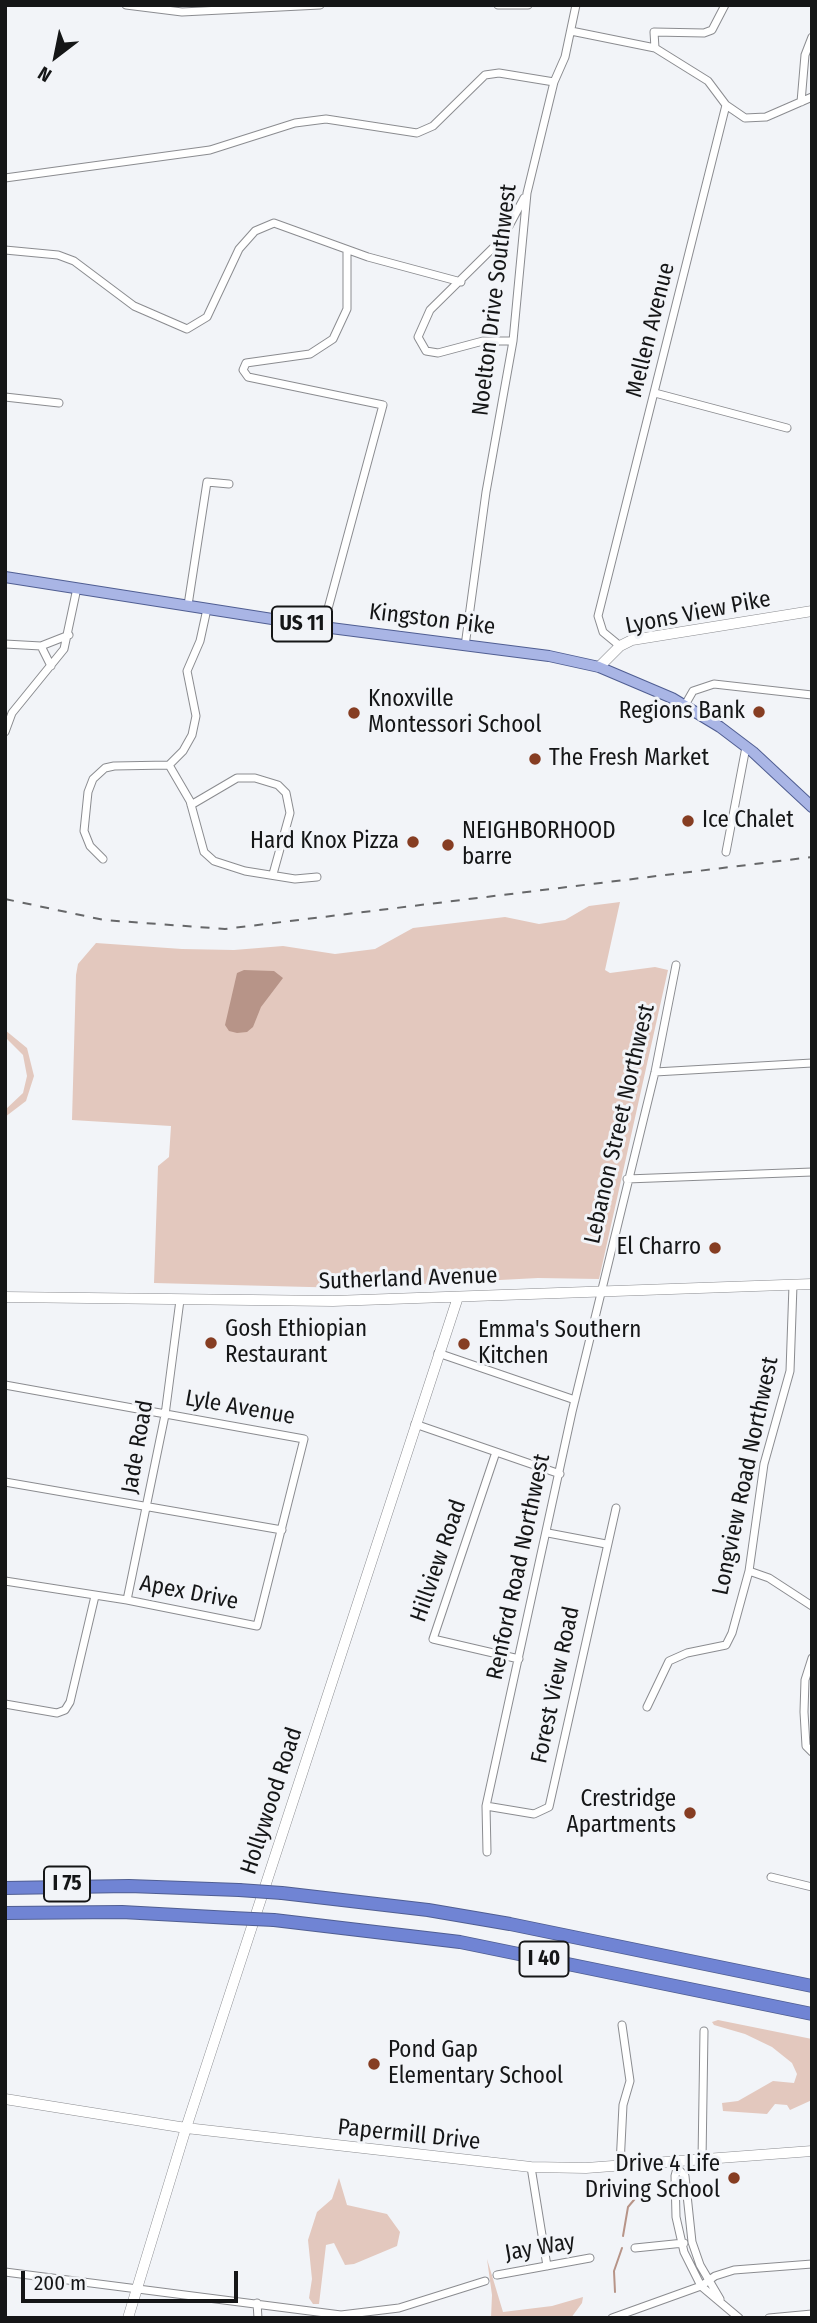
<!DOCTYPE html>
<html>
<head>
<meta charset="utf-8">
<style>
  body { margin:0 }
  #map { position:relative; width:817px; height:2323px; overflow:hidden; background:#f2f4f8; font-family:"Fira Sans Condensed",sans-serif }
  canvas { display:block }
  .frame { position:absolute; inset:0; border:7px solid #151617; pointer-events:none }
  .north { position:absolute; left:21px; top:21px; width:70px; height:70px; -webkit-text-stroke:5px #f2f4f8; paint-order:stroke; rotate:212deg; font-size:19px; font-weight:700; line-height:28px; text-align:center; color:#151617 }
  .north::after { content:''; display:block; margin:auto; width:24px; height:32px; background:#151617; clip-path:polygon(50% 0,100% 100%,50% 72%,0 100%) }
  .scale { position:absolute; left:21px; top:2271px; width:217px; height:32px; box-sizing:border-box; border:4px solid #151617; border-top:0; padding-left:9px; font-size:21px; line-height:24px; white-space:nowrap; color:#151617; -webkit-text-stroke:5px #f2f4f8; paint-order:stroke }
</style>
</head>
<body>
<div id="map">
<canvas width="817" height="2323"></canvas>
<div class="frame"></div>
<div class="north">N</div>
<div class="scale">200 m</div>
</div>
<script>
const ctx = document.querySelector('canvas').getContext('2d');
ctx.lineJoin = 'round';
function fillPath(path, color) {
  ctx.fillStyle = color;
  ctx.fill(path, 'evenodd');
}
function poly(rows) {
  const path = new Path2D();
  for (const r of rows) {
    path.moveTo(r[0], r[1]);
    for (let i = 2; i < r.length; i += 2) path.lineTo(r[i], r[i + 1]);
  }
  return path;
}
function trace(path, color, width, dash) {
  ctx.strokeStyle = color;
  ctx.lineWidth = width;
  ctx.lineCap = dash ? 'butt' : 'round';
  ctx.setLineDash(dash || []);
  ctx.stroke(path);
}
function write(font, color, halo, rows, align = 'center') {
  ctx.font = font + ' "Fira Sans Condensed",sans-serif';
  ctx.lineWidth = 6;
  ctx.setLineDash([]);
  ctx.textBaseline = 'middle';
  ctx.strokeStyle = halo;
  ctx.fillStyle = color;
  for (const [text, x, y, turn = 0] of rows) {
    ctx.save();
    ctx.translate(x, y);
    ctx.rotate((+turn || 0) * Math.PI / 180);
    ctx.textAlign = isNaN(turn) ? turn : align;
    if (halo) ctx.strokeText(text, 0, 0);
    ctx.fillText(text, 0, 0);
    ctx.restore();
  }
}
fillPath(poly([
  [620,902,605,970,610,973,655,967,668,970,599,1279,538,1278,348,1288,154,1283,158,1166,169,1157,171,1126,72,1120,76,975,78,964,96,943,182,949,234,950,283,946,335,954,375,949,413,928,505,917,539,924,565,920,589,906],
  [5,1030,27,1048,34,1076,26,1101,5,1117,5,1110,23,1093,27,1076,23,1055,5,1037],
  [718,2020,812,2039,812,2100,790,2110,787,2105,775,2104,767,2114,723,2111,722,2103,738,2101,773,2081,794,2083,797,2074,792,2063,772,2047,745,2034,714,2025,712,2022],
  [339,2178,347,2205,387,2214,400,2232,397,2246,354,2264,345,2265,334,2243,326,2245,319,2304,313,2304,309,2298,312,2279,308,2240,317,2212,332,2199],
  [487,2259,503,2312,552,2306,583,2297,582,2303,571,2318,491,2318,492,2295]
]), '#e3c8be');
fillPath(poly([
  [244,970,274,971,283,978,261,1007,253,1027,247,1032,237,1033,229,1031,225,1025,237,973]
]), '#b79488');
trace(poly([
  [623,2236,628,2207,639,2194],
  [615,2292,614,2271,622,2248]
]), '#b79488', 2);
const street = poly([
  [126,5,182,12,320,5],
  [498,5,528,5],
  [571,31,655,48,708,81,726,105,598,616,603,632,620,646],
  [655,48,654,32,704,33,712,30,725,5],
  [801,102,805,55,812,37],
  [726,105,745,118,766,117,812,97],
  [5,178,210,150,295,123,326,119,417,133,433,126,485,75,499,73,554,82],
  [5,250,58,255,74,261,134,306,187,329,207,317,239,249,255,231,274,223,368,257,461,282],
  [513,341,483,341,438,353,426,351,418,337,430,310,502,239,524,198],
  [655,393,787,428],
  [5,397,59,403],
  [188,605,207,482,229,484],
  [323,627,383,405,248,377,243,370,246,363,310,354,333,339,347,309,347,250],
  [5,644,41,646,69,635],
  [41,646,51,666],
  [465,646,486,492,513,341,527,193,554,82,565,57,576,5],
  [685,705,693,691,714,684,812,695],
  [5,732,12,713,64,649,77,588],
  [169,765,190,801,204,852,214,861,245,871,295,879,317,877],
  [191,805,237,778,255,778,278,785,286,793,290,813,273,874],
  [726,852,746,747],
  [103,859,90,846,84,831,88,792,93,779,105,768,114,766,169,765,183,751,192,735,196,716,187,671,200,641,207,609],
  [655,1072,812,1063],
  [627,1179,812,1172],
  [438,1353,575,1400],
  [5,1385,304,1439,257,1626,127,1600,5,1581],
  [415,1424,560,1474],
  [496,1452,433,1639,519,1659],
  [5,1482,282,1530],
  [548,1533,606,1544],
  [749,1571,769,1578,812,1606],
  [127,1600,165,1415,180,1300],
  [812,1658,805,1680,804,1712,806,1746,812,1752],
  [5,1704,57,1713,65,1710,70,1702,95,1596],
  [647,1707,669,1661,687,1653,726,1645,732,1633,749,1571,764,1464,790,1371,793,1285],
  [486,1806,534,1814,549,1807,616,1508],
  [487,1852,486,1806,572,1412,655,1072,676,965],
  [771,1877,812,1887],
  [702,2160,704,2031],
  [679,2161,675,2176,676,2217,684,2252,701,2286,739,2318],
  [620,2165,623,2105,630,2081,622,2025],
  [531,2167,547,2266],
  [679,2170,685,2176,692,2242,700,2265,720,2299],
  [635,2248,684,2243],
  [5,2272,341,2315,399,2308,485,2281],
  [497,2275,590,2258],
  [257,2303,258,2318],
  [612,2318,701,2286,715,2276,734,2270,812,2264],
  [769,2318,812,2314]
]);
const secondary = poly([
  [599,667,620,646,632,640,812,611],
  [5,1297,333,1301,812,1284],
  [5,2099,186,2128,531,2167,586,2168,812,2151],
  [128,2318,186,2128,458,1297]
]);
const primary = poly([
  [5,577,323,627,549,656,599,667,672,698,720,727,753,752,812,807]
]);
const highway = poly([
  [5,1888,129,1886,239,1890],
  [282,1893,428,1910,510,1924,812,1986],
  [5,1913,122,1912,232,1918],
  [274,1920,460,1942,812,2014]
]);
trace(street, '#8b8c90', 9);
trace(secondary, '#8b8c90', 11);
trace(primary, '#505e92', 12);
trace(highway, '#505e92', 14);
trace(street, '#fff', 7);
trace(secondary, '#fff', 10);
trace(primary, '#a9b5e5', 10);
trace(highway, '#7084d4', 12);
trace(poly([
  [5,899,104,920,225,929,812,857]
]), '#666769', 2, [9, 9]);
const highwayBridge = poly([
  [239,1890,282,1893],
  [232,1918,274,1920]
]);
trace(highwayBridge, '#505e92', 14, []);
trace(highwayBridge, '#7084d4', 12);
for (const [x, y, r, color] of [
  [759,712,7,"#863d22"],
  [354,713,7,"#863d22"],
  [535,759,7,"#863d22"],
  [688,821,7,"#863d22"],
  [413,842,7,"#863d22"],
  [448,845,7,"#863d22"],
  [715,1248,7,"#863d22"],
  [211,1343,7,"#863d22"],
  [464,1344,7,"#863d22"],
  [690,1813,7,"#863d22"],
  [374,2064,7,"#863d22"],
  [734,2178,7,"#863d22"]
]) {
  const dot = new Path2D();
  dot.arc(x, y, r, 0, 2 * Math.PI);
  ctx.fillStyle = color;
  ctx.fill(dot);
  trace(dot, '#f2f4f8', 2.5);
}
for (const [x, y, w] of [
  [302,624,60],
  [67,1884,46],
  [544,1959,49]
]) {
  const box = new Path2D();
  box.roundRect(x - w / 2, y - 17.5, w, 35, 5);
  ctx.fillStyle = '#f2f4f8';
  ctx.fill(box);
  trace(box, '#151617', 2);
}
write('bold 21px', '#151617', null, [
  ["US 11",302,624],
  ["I 75",67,1884],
  ["I 40",544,1959]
]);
write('23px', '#151617', '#f2f4f8', [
  ["Noelton Drive Southwest",495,300,-83],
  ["Mellen Avenue",651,330,-76],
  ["Lyons View Pike",698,613,-11],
  ["Kingston Pike",432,620,7],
  ["Lebanon Street Northwest",620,1124,-77],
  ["Sutherland Avenue",408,1279,-2],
  ["Lyle Avenue",240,1408,10],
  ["Jade Road",138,1447,-80],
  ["Longview Road Northwest",746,1476,-78],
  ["Hillview Road",439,1561,-71],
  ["Renford Road Northwest",519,1567,-78],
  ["Apex Drive",189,1593,11],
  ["Forest View Road",556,1685,-78],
  ["Hollywood Road",272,1801,-72],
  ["Papermill Drive",409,2135,6],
  ["Jay Way",540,2248,-10]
]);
write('23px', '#151617', '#f2f4f8', [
  ["Knoxville",368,700],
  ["Montessori School",368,726],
  ["Regions Bank",745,712,"right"],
  ["The Fresh Market",549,759],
  ["Ice Chalet",702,821],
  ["NEIGHBORHOOD",462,832],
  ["barre",462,858],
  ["Hard Knox Pizza",399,842,"right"],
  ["El Charro",701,1248,"right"],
  ["Gosh Ethiopian",225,1330],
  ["Restaurant",225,1356],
  ["Emma's Southern",478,1331],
  ["Kitchen",478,1357],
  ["Crestridge",676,1800,"right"],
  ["Apartments",676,1826,"right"],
  ["Pond Gap",388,2051],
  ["Elementary School",388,2077],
  ["Drive 4 Life",720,2165,"right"],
  ["Driving School",720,2191,"right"]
], 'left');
</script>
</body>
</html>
